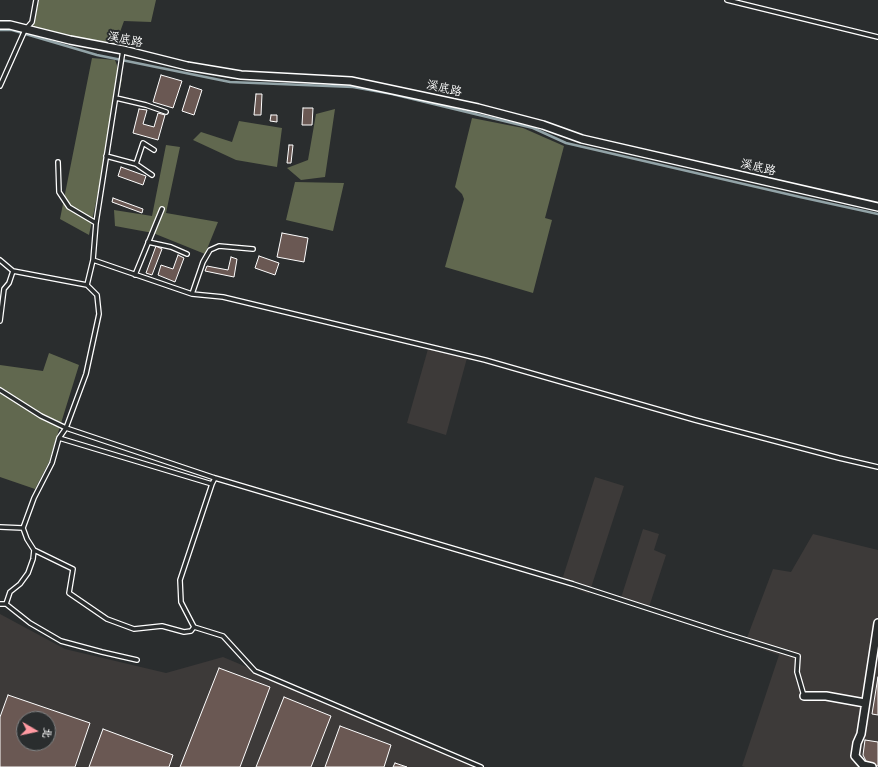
<!DOCTYPE html>
<html>
<head>
<meta charset="utf-8">
<style>
  body { margin:0 }
  #map { position:relative; width:878px; height:767px; overflow:hidden; background:#2a2d2e; font-family:Pangolin,"LXGW WenKai TC",sans-serif }
  canvas { display:block }
  .north { position:absolute; left:16px; top:711px; width:40px; height:40px; box-sizing:border-box; background:#2a2d2e; border:1px solid #7f8182; border-radius:50%; rotate:99deg; font-size:11px; font-weight:700; line-height:16px; text-align:center; color:#fff }
  .north::after { content:''; display:block; margin:auto; width:14px; height:18px; background:#ff9aa2; clip-path:polygon(50% 0,100% 100%,50% 72%,0 100%) }
</style>
</head>
<body>
<div id="map">
<canvas width="878" height="767"></canvas>
<div class="north">北</div>
</div>
<script>
const ctx = document.querySelector('canvas').getContext('2d');
ctx.lineJoin = 'round';
function fillPath(path, color) {
  ctx.fillStyle = color;
  ctx.fill(path, 'evenodd');
}
function poly(rows) {
  const path = new Path2D();
  for (const r of rows) {
    path.moveTo(r[0], r[1]);
    for (let i = 2; i < r.length; i += 2) path.lineTo(r[i], r[i + 1]);
  }
  return path;
}
function trace(path, color, width, dash) {
  ctx.strokeStyle = color;
  ctx.lineWidth = width;
  ctx.lineCap = dash ? 'butt' : 'round';
  ctx.setLineDash(dash || []);
  ctx.stroke(path);
}
function write(font, color, halo, rows, align = 'center') {
  ctx.font = font + ' Pangolin,"LXGW WenKai TC",sans-serif';
  ctx.lineWidth = 4;
  ctx.setLineDash([]);
  ctx.textBaseline = 'middle';
  ctx.strokeStyle = halo;
  ctx.fillStyle = color;
  for (const [text, x, y, turn = 0] of rows) {
    ctx.save();
    ctx.translate(x, y);
    ctx.rotate((+turn || 0) * Math.PI / 180);
    ctx.textAlign = isNaN(turn) ? turn : align;
    if (halo) ctx.strokeText(text, 0, 0);
    ctx.fillText(text, 0, 0);
    ctx.restore();
  }
}
fillPath(poly([
  [428,349,467,358,446,435,407,423],
  [595,477,624,486,589,594,561,583],
  [643,529,659,534,654,550,666,555,649,607,620,601],
  [813,534,878,550,878,767,745,767,742,766,779,655,745,643,773,569,791,572],
  [0,614,65,649,166,673,223,657,483,767,0,767],
  [24,719,48,719,48,743,24,743]
]), '#3d3a39');
fillPath(poly([
  [39,0,156,0,151,22,124,21,116,43,46,33,33,27],
  [92,58,115,60,122,79,89,235,60,219],
  [335,109,325,177,301,180,287,168,308,160,316,114],
  [472,118,523,128,564,146,545,218,552,220,533,293,445,267,464,199,462,194,455,187],
  [239,121,282,128,277,167,236,160,193,140,201,132,232,142],
  [166,145,180,147,166,213,218,222,205,254,153,233,115,226,114,210,152,216],
  [295,182,344,183,333,231,286,220],
  [49,353,79,365,49,462,35,489,0,477,0,365,43,371]
]), '#61684f');
trace(poly([
  [0,30,12,30,97,55,230,82,353,87,392,94,533,128,566,143,800,197,878,214]
]), '#92a3a7', 2.5);
const building = poly([
  [161,75,182,81,173,108,153,102,161,75],
  [190,86,202,90,194,115,182,111,190,86],
  [256,94,262,94,261,115,254,115,256,94],
  [303,108,313,108,312,125,302,125,303,108],
  [139,109,147,110,143,124,154,127,158,113,165,115,158,140,133,133,139,109],
  [271,115,277,115,277,122,270,121,271,115],
  [289,145,293,145,291,163,287,163,289,145],
  [121,167,146,176,143,185,118,176,121,167],
  [113,198,143,209,142,213,112,202,113,198],
  [282,233,308,238,304,262,277,257,282,233],
  [156,246,162,249,152,275,146,273,156,246],
  [178,255,184,258,175,282,158,275,161,265,173,269,178,255],
  [259,256,279,263,275,275,255,268,259,256],
  [231,257,237,259,234,277,205,271,207,266,228,270,231,257],
  [219,668,270,687,240,767,180,767,219,668],
  [878,677,878,715,872,714,878,677],
  [8,695,90,723,75,767,0,767,0,717,8,695],
  [24,719,48,719,48,743,24,743,24,719],
  [284,697,331,716,311,767,256,767,284,697],
  [340,726,391,745,384,767,325,767,340,726],
  [103,729,173,755,169,767,89,767,103,729],
  [865,740,878,742,878,766,868,765,863,755,865,740],
  [395,763,407,767,393,767,395,763]
]);
fillPath(building, '#6a5853');
trace(building, '#fff', 1);
const service = poly([
  [727,0,878,37],
  [0,86,25,30,32,22,36,0],
  [116,98,146,105,166,112],
  [106,156,136,164,152,175],
  [58,162,59,192,69,207,96,223],
  [136,164,143,143,154,150],
  [148,242,171,247,187,254],
  [0,260,13,271,87,285],
  [93,260,192,294,223,297,485,360,695,420,839,458,878,467],
  [135,275,162,209],
  [192,294,203,262,210,250,219,246,253,249],
  [0,321,4,289,9,283,13,271],
  [0,390,41,416,66,428,215,478,573,584,727,634,798,656,797,672,804,696],
  [59,438,212,484],
  [215,478,212,484,180,580,181,602,194,627,223,636,255,671,481,767],
  [0,527,23,528,27,539,34,550,73,569,69,593,107,619,134,629,162,626,184,632,191,631,194,627],
  [23,528,34,498,52,463,59,438,66,428,86,374,99,314,97,295,87,285,93,260,96,223,123,50],
  [0,604,6,604,30,623,61,641,102,652,137,660],
  [6,604,10,592,20,584,28,573,33,559,34,550]
]);
const minor = poly([
  [0,25,10,25,70,40,123,50,187,66,241,75,351,81,478,108,543,125,582,139,878,207],
  [804,696,826,696,865,703],
  [872,767,863,765,855,756,857,743,861,734,878,623]
]);
trace(service, '#fff', 6);
trace(minor, '#fff', 10);
trace(service, '#2a2d2e', 3.5);
trace(minor, '#2a2d2e', 7);
write('12px', '#fff', '#2a2d2e', [
  ["溪底路",125,40,12],
  ["溪底路",444,89,13],
  ["溪底路",758,168,13]
]);
</script>
</body>
</html>
